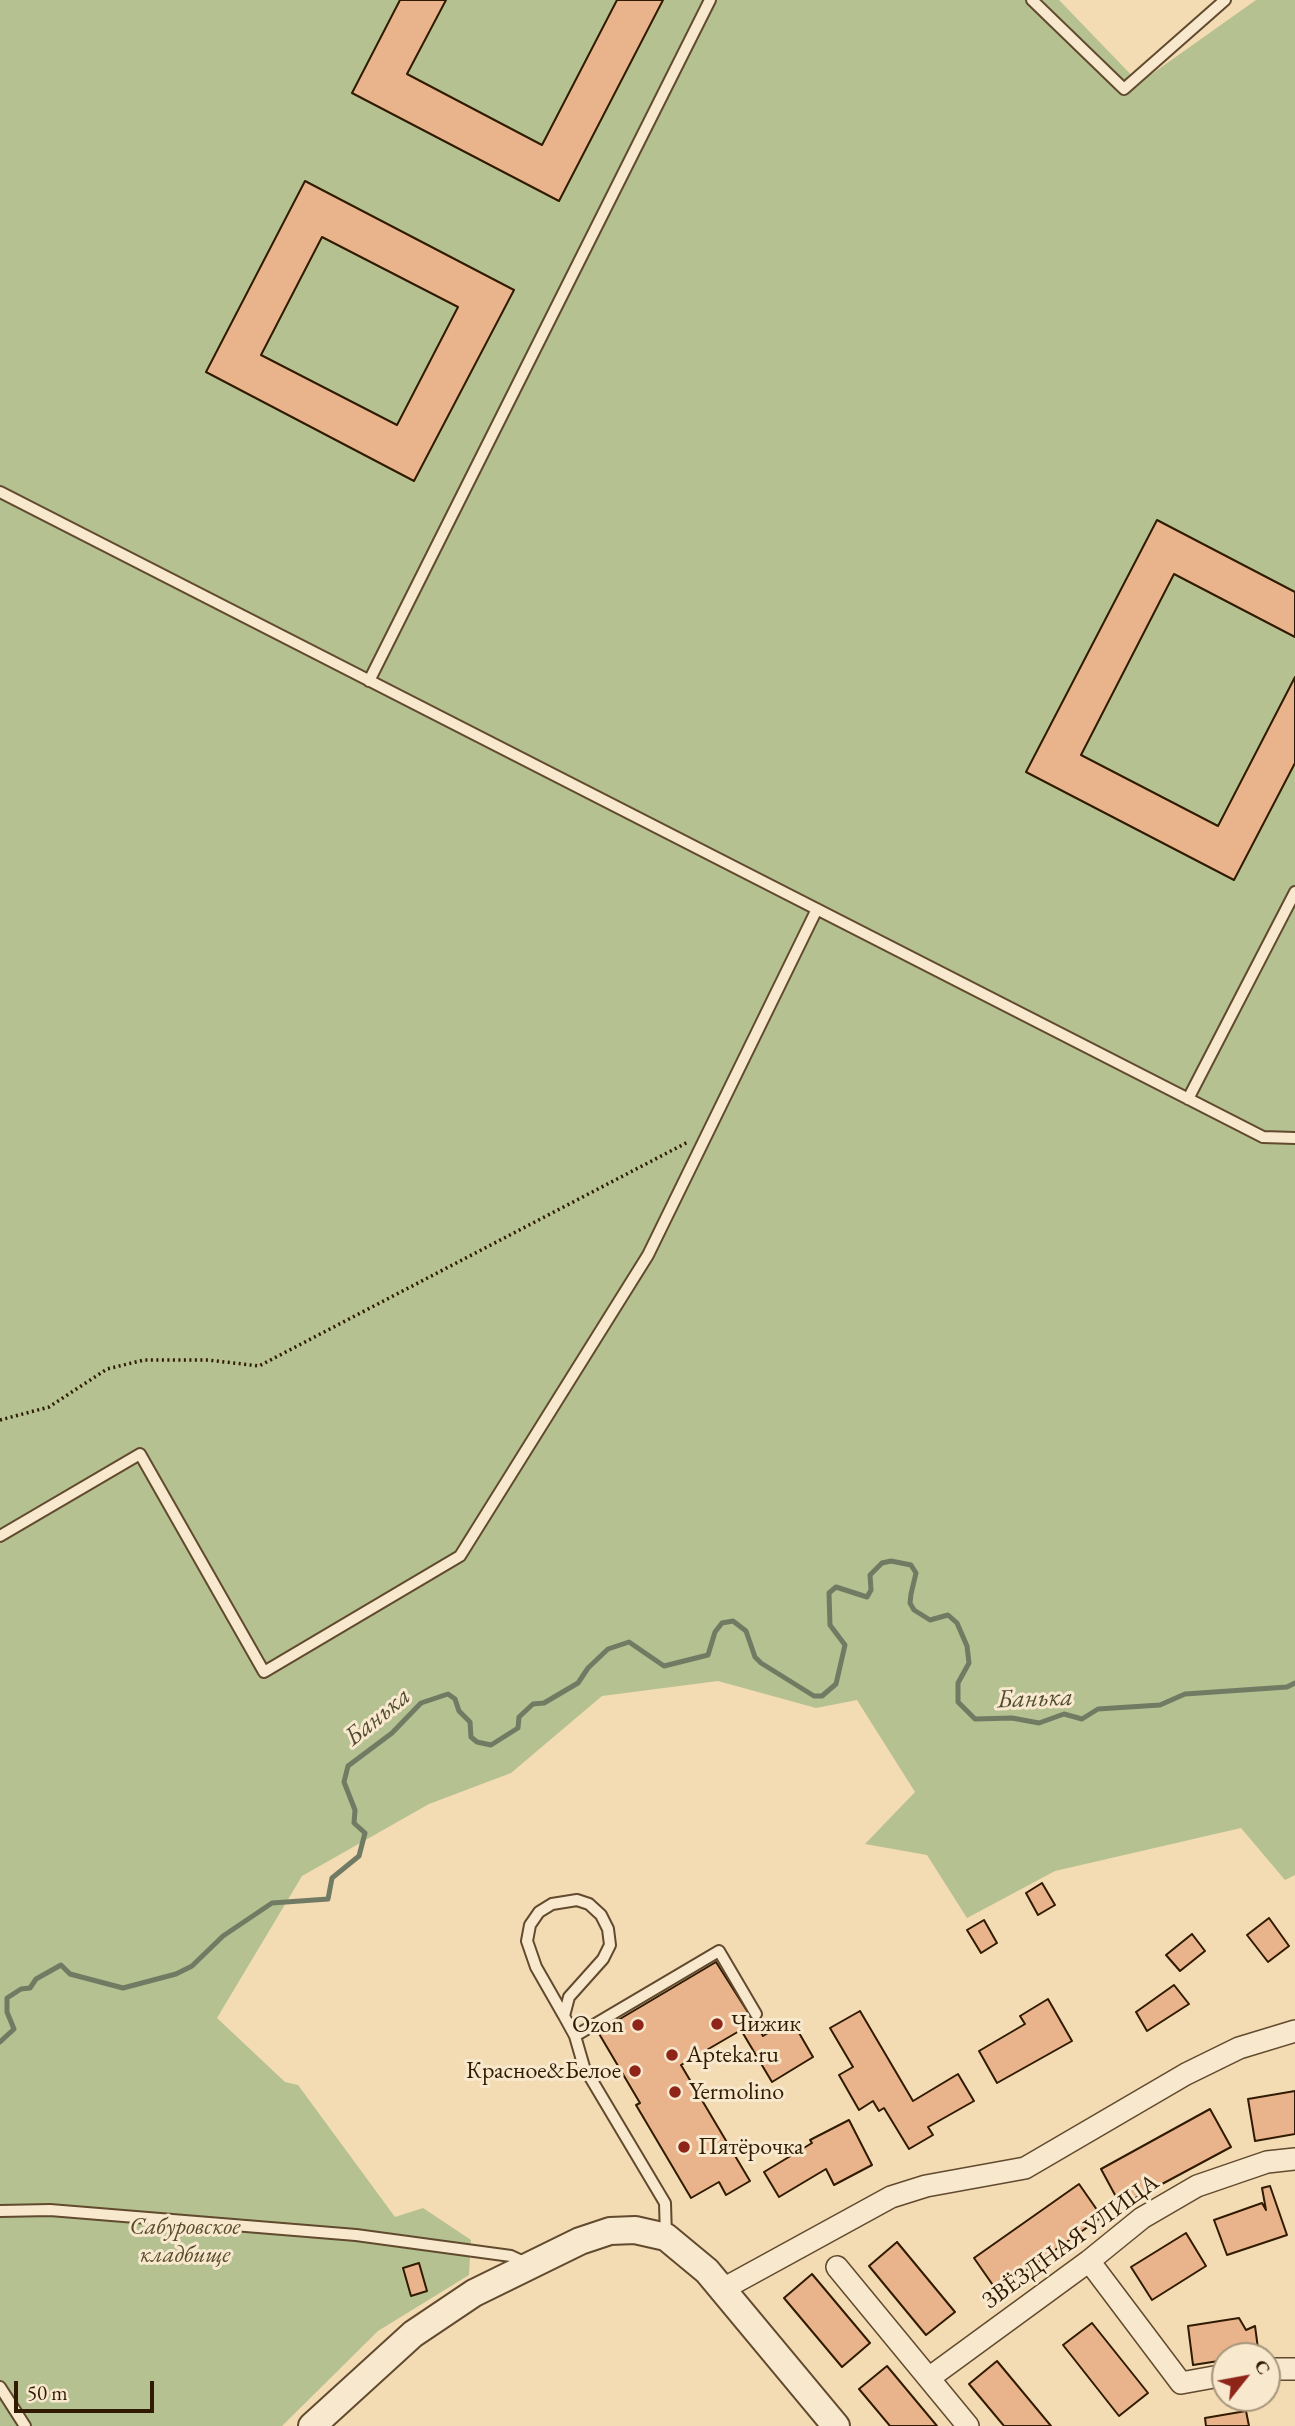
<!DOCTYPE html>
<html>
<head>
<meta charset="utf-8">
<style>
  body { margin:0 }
  #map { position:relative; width:1295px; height:2426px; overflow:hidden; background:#f3dbb4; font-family:"EB Garamond",serif }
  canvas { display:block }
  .north { position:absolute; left:1211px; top:2342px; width:70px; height:70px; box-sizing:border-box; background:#f7e8ce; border:2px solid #a7967c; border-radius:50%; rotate:59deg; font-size:19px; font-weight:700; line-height:28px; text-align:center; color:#301a00 }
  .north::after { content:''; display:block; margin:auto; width:24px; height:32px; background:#8f2418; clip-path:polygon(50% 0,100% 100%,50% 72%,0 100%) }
  .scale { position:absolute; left:14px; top:2381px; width:140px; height:32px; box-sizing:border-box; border:4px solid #301a00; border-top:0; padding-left:9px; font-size:21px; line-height:24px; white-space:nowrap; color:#301a00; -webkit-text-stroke:5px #f7e8ce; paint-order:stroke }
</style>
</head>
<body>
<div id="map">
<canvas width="1295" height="2426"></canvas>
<div class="north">С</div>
<div class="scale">50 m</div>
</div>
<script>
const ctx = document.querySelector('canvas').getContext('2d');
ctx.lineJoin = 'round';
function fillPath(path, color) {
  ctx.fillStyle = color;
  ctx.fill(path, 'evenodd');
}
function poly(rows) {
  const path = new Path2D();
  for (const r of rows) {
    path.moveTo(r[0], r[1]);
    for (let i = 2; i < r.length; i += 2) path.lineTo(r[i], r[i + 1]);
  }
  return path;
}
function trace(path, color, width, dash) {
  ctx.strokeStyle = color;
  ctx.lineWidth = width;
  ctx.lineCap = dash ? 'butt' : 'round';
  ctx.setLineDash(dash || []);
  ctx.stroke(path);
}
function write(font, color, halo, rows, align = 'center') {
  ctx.font = font + ' "EB Garamond",serif';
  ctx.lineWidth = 6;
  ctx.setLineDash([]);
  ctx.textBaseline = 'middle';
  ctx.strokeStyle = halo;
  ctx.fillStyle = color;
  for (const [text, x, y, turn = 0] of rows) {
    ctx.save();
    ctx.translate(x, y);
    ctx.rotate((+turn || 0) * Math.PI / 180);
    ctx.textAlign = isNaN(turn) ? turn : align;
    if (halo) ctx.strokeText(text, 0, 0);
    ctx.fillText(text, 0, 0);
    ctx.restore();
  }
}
fillPath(poly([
  [0,0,1059,0,1139,83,1256,0,1295,0,1295,1875,1285,1880,1241,1828,1055,1871,967,1918,927,1855,865,1844,915,1792,857,1700,816,1708,718,1681,602,1696,511,1773,429,1804,302,1876,217,2018,285,2082,298,2085,395,2217,423,2208,471,2240,469,2275,378,2331,282,2426,0,2426]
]), '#b5c191');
trace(poly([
  [0,2042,14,2029,7,2012,7,1998,21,1989,30,1988,36,1979,61,1965,70,1974,123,1988,176,1974,192,1966,223,1936,272,1903,328,1899,332,1878,359,1856,365,1833,354,1823,355,1810,344,1782,348,1766,392,1733,421,1703,448,1694,455,1699,459,1711,470,1722,471,1737,477,1742,491,1745,518,1728,519,1717,533,1704,544,1703,578,1683,588,1668,608,1649,629,1642,664,1666,708,1655,715,1632,722,1623,733,1621,746,1631,755,1657,761,1663,814,1696,822,1696,836,1684,845,1645,830,1625,829,1593,836,1587,867,1597,871,1590,870,1575,882,1563,891,1561,911,1565,916,1573,911,1594,910,1603,914,1610,930,1620,948,1615,957,1623,967,1646,969,1663,958,1683,958,1702,975,1719,1012,1718,1039,1723,1064,1714,1082,1719,1098,1709,1160,1705,1185,1694,1287,1687,1295,1683]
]), '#717b64', 5);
const building = poly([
  [400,0,446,0,407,74,542,145,617,0,663,0,559,201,352,93,400,0],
  [305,181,514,290,414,481,206,372,305,181],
  [322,237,458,307,397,425,261,355,322,237],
  [1157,520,1295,592,1295,637,1174,574,1081,755,1218,826,1295,677,1295,763,1234,880,1026,772,1157,520],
  [1042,1883,1055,1905,1038,1915,1026,1893,1042,1883],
  [1269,1918,1289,1946,1268,1962,1247,1935,1269,1918],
  [984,1920,997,1943,981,1953,967,1930,984,1920],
  [1192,1934,1205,1951,1180,1971,1166,1955,1192,1934],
  [716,1962,763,2036,791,2019,813,2057,772,2082,741,2030,681,2065,750,2181,726,2195,719,2182,691,2198,636,2105,640,2103,598,2032,716,1962],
  [1174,1985,1189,2004,1147,2031,1136,2012,1174,1985],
  [1048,1999,1072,2041,997,2083,979,2051,1025,2024,1020,2016,1048,1999],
  [860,2011,913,2101,958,2074,974,2101,928,2127,933,2135,909,2149,884,2108,879,2111,873,2101,859,2110,839,2075,853,2067,830,2028,860,2011],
  [1295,2091,1295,2134,1255,2141,1248,2099,1295,2091],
  [1210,2109,1231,2147,1121,2206,1101,2169,1210,2109],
  [849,2120,872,2165,834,2185,826,2169,779,2197,764,2172,812,2143,810,2140,849,2120],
  [1079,2184,1102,2217,997,2291,974,2258,1079,2184],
  [1270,2186,1287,2235,1227,2255,1214,2220,1262,2203,1266,2210,1262,2188,1270,2186],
  [1186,2233,1206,2266,1152,2300,1131,2267,1186,2233],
  [897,2242,955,2312,926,2335,869,2266,897,2242],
  [419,2263,427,2291,411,2296,403,2268,419,2263],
  [812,2274,870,2343,842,2367,784,2298,812,2274],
  [1239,2318,1246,2330,1255,2326,1259,2356,1225,2356,1225,2360,1193,2365,1188,2326,1239,2318],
  [1092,2323,1148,2393,1119,2416,1063,2345,1092,2323],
  [997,2361,1051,2426,1004,2426,969,2384,997,2361],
  [887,2366,937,2426,890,2426,859,2389,887,2366],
  [1246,2411,1249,2426,1206,2426,1205,2418,1246,2411]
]);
fillPath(building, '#e9b48c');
trace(building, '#301a00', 2);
const service = poly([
  [1032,0,1124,89,1225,0],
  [0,492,1263,1137,1295,1138],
  [369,681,710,0],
  [1188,1099,1295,892],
  [0,1536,140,1454,264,1672,460,1556,648,1255,817,909],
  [564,2016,536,1967,527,1941,530,1925,539,1912,552,1904,577,1900,589,1904,601,1915,608,1929,610,1945,603,1959,569,1997,564,2016,575,2036],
  [0,2211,50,2210,356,2235,511,2256,526,2263],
  [666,2237,665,2203,584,2067,575,2036,719,1951,756,2014],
  [0,2387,25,2426]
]);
const minor = poly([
  [1089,2261,1181,2383,1225,2375],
  [837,2267,968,2426],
  [723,2289,891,2197,926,2186,1025,2168,1186,2074,1239,2048,1295,2031],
  [1267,2369,1295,2369],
  [929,2378,1089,2261,1142,2218,1197,2186,1267,2162,1295,2159]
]);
const tertiary = poly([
  [312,2426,413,2334,474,2293,580,2241,610,2231,635,2230,666,2237,707,2271,836,2426]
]);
trace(service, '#614a2d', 14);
trace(minor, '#614a2d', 24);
trace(tertiary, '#614a2d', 30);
trace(poly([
  [0,1420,49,1407,107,1369,144,1360,208,1360,259,1366,688,1142]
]), '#301a00', 3.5, [2, 3.5]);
trace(service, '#f7e8ce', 10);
trace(minor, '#f7e8ce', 21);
trace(tertiary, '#f7e8ce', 26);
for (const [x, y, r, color] of [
  [717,2024,7,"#8f2418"],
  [638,2025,7,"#8f2418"],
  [672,2055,7,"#8f2418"],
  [635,2071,7,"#8f2418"],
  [675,2092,7,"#8f2418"],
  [684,2147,7,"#8f2418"]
]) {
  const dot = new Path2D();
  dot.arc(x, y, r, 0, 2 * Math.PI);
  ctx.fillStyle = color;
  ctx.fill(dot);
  trace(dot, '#f7e8ce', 2.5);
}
write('24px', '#301a00', '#f7e8ce', [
  ["Чижик",731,2024],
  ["Ozon",624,2025,"right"],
  ["Apteka.ru",686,2055],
  ["Красное&Белое",621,2071,"right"],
  ["Yermolino",689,2092],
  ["Пятёрочка",698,2147]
], 'left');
write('italic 24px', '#584c2c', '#f7e8ce', [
  ["Сабуровское",185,2227],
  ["кладбище",185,2255]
]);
write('24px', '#301a00', '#f7e8ce', [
  ["ЗВЁЗДНАЯ УЛИЦА",1071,2242,-36]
]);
write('italic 26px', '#514b32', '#f7e8ce', [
  ["Банька",1035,1699,-2],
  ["Банька",378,1717,-39]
]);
</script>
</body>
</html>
